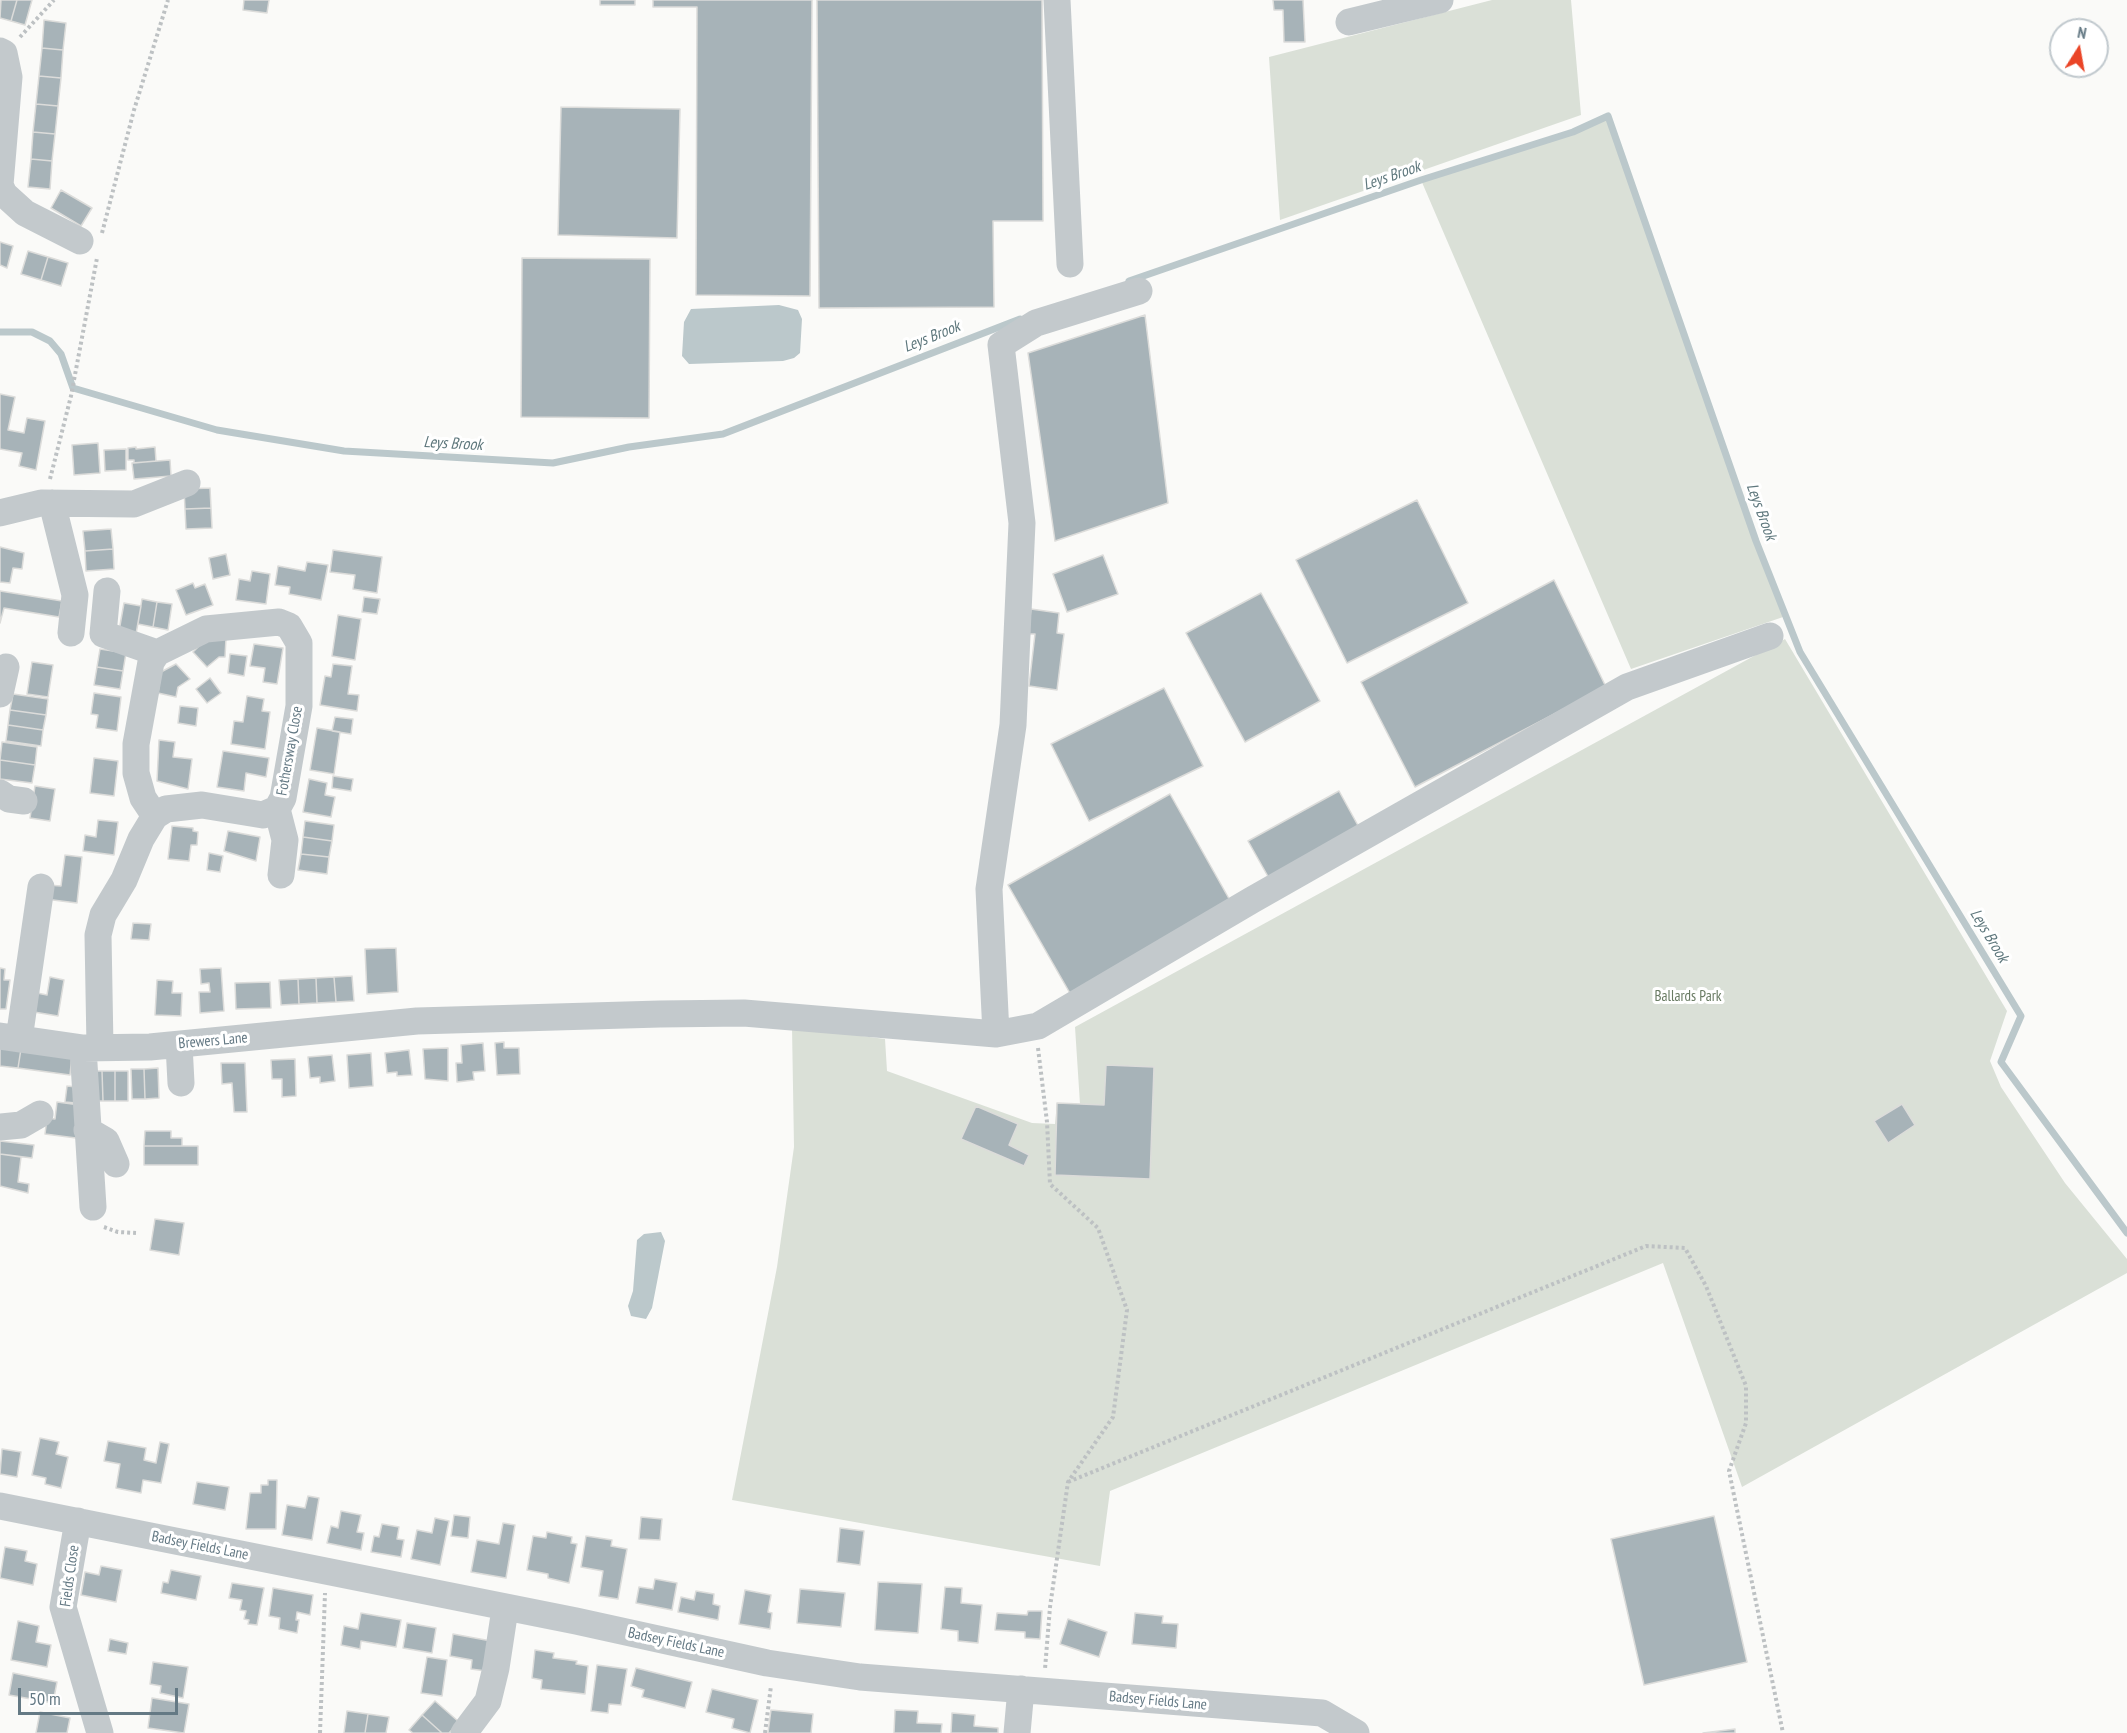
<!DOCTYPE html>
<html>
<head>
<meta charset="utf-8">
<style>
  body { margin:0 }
  #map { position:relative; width:2127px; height:1733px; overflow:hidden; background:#fafaf8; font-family:"PT Sans Narrow",sans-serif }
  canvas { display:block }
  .north { position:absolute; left:2049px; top:18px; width:60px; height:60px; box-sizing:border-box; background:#fff; border:2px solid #c1c9ce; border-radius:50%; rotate:11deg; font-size:16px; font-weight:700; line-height:24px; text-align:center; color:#647984 }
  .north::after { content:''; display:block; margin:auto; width:21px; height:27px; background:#ea4527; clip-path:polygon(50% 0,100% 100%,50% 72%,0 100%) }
  .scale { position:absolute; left:18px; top:1688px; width:160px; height:27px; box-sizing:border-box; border:3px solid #647984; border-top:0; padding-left:8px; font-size:18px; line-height:21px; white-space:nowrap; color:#647984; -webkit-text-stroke:4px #fff; paint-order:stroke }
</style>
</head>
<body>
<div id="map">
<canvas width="2127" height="1733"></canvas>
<div class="north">N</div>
<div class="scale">50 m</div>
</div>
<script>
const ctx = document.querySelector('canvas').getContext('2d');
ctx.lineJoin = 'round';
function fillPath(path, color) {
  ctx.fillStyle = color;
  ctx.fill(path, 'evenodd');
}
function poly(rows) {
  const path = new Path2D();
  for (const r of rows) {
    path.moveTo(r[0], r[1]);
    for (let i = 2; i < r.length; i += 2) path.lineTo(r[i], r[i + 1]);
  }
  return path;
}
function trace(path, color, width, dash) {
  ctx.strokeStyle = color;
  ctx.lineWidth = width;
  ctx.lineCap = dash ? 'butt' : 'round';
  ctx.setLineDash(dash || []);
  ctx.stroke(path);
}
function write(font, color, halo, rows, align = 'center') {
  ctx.font = font + ' "PT Sans Narrow",sans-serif';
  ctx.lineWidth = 6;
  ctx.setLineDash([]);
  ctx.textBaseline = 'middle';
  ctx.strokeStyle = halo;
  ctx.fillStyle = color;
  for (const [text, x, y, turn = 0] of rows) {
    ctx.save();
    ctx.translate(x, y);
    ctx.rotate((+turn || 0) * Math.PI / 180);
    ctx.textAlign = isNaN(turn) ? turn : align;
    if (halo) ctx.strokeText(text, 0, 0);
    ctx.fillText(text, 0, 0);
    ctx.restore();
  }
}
fillPath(poly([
  [1492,0,1571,0,1581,115,1280,220,1269,57],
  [1608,116,1756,541,1786,616,1631,669,1421,180,1573,132],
  [1785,639,2007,1011,1990,1061,2001,1087,2065,1183,2127,1259,2127,1273,1742,1487,1663,1263,1110,1491,1100,1566,732,1500,777,1267,794,1147,792,1027,885,1039,887,1071,1032,1123,1055,1124,1057,1103,1080,1104,1075,1027]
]), '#dae0d7');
fillPath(poly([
  [779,305,798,310,802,319,800,353,794,358,783,361,689,364,682,356,684,322,691,309],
  [661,1232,665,1241,652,1308,646,1319,631,1316,628,1306,633,1291,637,1240,644,1234]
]), '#bbc8cb');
trace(poly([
  [1129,281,1421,180,1573,132,1608,116,1756,541,1800,652,2021,1016,2001,1062,2127,1233],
  [0,332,32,332,50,341,61,354,73,388,217,430,344,451,553,463,629,447,723,434,1020,319]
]), '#bbc8cb', 7);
const building = poly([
  [1,0,17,0,11,21,0,18,1,0],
  [17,0,32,0,25,25,11,21,17,0],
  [244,0,269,0,267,13,243,10,244,0],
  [600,0,635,0,635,5,600,5,600,0],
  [653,0,812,0,810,296,696,295,697,7,653,7,653,0],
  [817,0,1042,0,1043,221,993,221,994,307,819,308,817,0],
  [1273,0,1303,0,1305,42,1284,42,1283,10,1274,10,1273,0],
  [44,20,66,23,63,50,42,48,44,20],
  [42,48,63,50,61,78,39,76,42,48],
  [39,76,61,78,58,106,36,104,39,76],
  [36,104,58,106,55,134,33,132,36,104],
  [561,107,680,109,677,238,558,235,561,107],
  [33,132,55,134,52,161,31,159,33,132],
  [31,159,52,161,50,189,28,187,31,159],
  [61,190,92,208,81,226,51,208,61,190],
  [0,242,13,246,7,268,0,265,0,242],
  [28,251,48,257,41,280,21,274,28,251],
  [48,257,68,263,61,286,41,280,48,257],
  [522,258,650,259,649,418,521,417,522,258],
  [1145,315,1168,503,1055,541,1028,353,1145,315],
  [0,394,15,397,8,430,24,433,27,418,45,421,36,470,19,466,22,453,0,449,0,394],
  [98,443,100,473,74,475,72,445,98,443],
  [136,447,136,449,155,447,156,461,134,463,134,460,128,460,128,448,136,447],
  [126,449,126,470,105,471,104,450,126,449],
  [170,460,171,476,134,479,132,463,170,460],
  [210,488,211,508,185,509,184,489,210,488],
  [1417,500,1468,603,1347,663,1296,560,1417,500],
  [211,508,212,528,186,529,185,509,211,508],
  [111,529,113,549,85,551,83,531,111,529],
  [0,547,24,553,22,569,13,568,10,583,0,582,0,547],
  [113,549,114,569,86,571,85,551,113,549],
  [333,550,382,557,377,593,353,589,355,575,330,572,333,550],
  [226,554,230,575,213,579,209,558,226,554],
  [1103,555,1118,594,1067,612,1053,574,1103,555],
  [307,562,328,565,321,600,289,594,290,587,275,585,278,566,305,571,307,562],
  [252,571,270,574,266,604,236,600,239,579,250,581,252,571],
  [1554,580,1606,687,1415,787,1361,682,1554,580],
  [193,583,195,588,205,584,213,605,186,615,176,590,193,583],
  [0,591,62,601,59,617,4,608,0,623,0,591],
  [1261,593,1320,701,1245,742,1186,633,1261,593],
  [364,597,380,599,377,614,362,612,364,597],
  [142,599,157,602,153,627,138,624,142,599],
  [157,602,172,604,168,630,153,627,157,602],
  [124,603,141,606,136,634,119,631,124,603],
  [1031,609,1059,613,1057,633,1064,634,1057,690,1029,686,1035,634,1028,634,1031,609],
  [338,615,361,619,355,660,332,656,338,615],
  [208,637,226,638,225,657,219,657,207,667,193,652,208,637],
  [254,644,283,648,277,684,263,682,265,668,250,666,254,644],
  [100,649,126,653,123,671,97,667,100,649],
  [230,654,247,656,244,676,228,673,230,654],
  [32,662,53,665,48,697,27,694,32,662],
  [176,664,190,679,178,687,176,697,158,693,161,672,176,664],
  [333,664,352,666,348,694,359,695,357,711,320,705,325,676,331,677,333,664],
  [97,667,123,671,120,689,94,685,97,667],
  [210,678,221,693,207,703,196,689,210,678],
  [1164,688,1203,766,1089,821,1051,744,1164,688],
  [94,693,121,697,117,731,96,728,98,715,91,714,94,693],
  [13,694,48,699,46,715,10,710,13,694],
  [247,696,264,699,262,711,270,712,265,749,231,744,234,721,243,722,247,696],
  [180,706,198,708,196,726,178,723,180,706],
  [10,710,46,715,43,730,8,725,10,710],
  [335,717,353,719,351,734,332,731,335,717],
  [8,725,43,730,41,746,6,741,8,725],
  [317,728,340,732,334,774,310,770,317,728],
  [159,740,175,742,173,757,192,759,188,789,157,781,159,740],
  [2,742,37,747,35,765,0,760,2,742],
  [223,751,269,758,266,777,246,773,244,791,217,787,223,751],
  [94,758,118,761,114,796,90,793,94,758],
  [0,760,35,765,32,783,0,779,0,760],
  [333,776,353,779,351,791,332,788,333,776],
  [309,779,327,783,325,795,335,797,331,817,303,812,309,779],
  [35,786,55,789,50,821,30,818,35,786],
  [1339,791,1361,831,1270,880,1248,841,1339,791],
  [1170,794,1232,904,1071,995,1008,885,1170,794],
  [98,820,118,822,114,855,83,851,85,835,96,837,98,820],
  [305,821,334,825,332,841,303,837,305,821],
  [172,826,193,828,193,831,198,832,197,845,191,845,189,861,168,859,172,826],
  [228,831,260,837,256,861,224,851,228,831],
  [303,837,332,841,329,857,301,854,303,837],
  [209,853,223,856,220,872,207,870,209,853],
  [301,854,329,857,327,874,298,870,301,854],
  [65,855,82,857,77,903,45,899,47,885,61,886,65,855],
  [133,923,151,924,149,940,131,939,133,923],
  [396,948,398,992,367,994,365,949,396,948],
  [0,968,5,969,4,980,10,980,6,1009,0,1009,0,968],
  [221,968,224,1011,200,1013,199,992,210,992,209,983,201,984,200,969,221,968],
  [352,976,354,1001,336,1002,334,977,352,976],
  [50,977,64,980,58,1016,34,1012,37,993,47,995,50,977],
  [334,977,336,1002,317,1003,316,978,334,977],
  [316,978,317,1003,299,1004,298,979,316,978],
  [298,979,299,1004,281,1005,279,980,298,979],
  [157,980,173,981,172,993,182,993,181,1016,155,1015,157,980],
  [270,982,271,1008,236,1009,235,983,270,982],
  [504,1042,504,1048,519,1048,520,1074,497,1075,495,1043,504,1042],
  [483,1043,485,1071,473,1072,474,1080,457,1082,456,1063,462,1063,461,1045,483,1043],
  [0,1046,21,1049,18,1068,0,1066,0,1046],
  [448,1048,448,1081,425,1079,423,1049,448,1048],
  [21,1049,72,1055,70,1075,18,1068,21,1049],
  [409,1050,412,1075,397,1076,397,1072,387,1073,385,1053,409,1050],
  [371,1053,373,1086,349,1088,347,1055,371,1053],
  [332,1055,335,1081,320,1083,320,1077,310,1078,308,1057,332,1055],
  [295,1059,296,1096,282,1097,282,1079,272,1079,271,1060,295,1059],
  [221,1063,245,1063,247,1112,234,1112,232,1083,222,1084,221,1063],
  [1106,1065,1154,1067,1150,1179,1055,1175,1057,1103,1104,1105,1106,1065],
  [158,1068,159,1098,145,1099,144,1069,158,1068],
  [131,1069,144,1069,145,1099,132,1099,131,1069],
  [90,1071,102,1071,103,1101,90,1101,90,1071],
  [102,1071,115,1071,115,1101,103,1101,102,1071],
  [115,1071,128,1071,128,1101,115,1101,115,1071],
  [67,1086,77,1087,76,1103,65,1102,67,1086],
  [57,1102,80,1105,76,1138,45,1134,47,1118,55,1119,57,1102],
  [1902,1104,1915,1125,1888,1143,1874,1121,1902,1104],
  [976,1106,1018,1124,1009,1145,1029,1155,1024,1166,961,1139,976,1106],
  [145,1131,171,1131,171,1138,182,1138,182,1146,144,1146,145,1131],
  [0,1141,34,1145,32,1158,0,1154,0,1141],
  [144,1146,198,1146,198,1165,144,1165,144,1146],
  [0,1154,21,1157,18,1182,29,1184,28,1193,0,1186,0,1154],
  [155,1219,184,1223,179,1255,150,1250,155,1219],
  [40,1438,59,1442,56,1454,68,1457,61,1488,45,1484,46,1478,32,1475,40,1438],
  [108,1441,146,1448,144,1460,156,1463,160,1442,169,1444,161,1483,143,1480,141,1493,116,1488,120,1464,104,1461,108,1441],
  [2,1449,21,1452,17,1477,0,1474,2,1449],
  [268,1480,277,1480,276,1529,246,1529,250,1493,261,1493,261,1485,268,1485,268,1480],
  [197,1482,229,1487,225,1510,193,1504,197,1482],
  [308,1496,319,1498,312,1540,282,1535,287,1505,305,1508,308,1496],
  [341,1511,361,1515,357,1532,364,1533,361,1550,327,1543,331,1526,338,1528,341,1511],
  [454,1515,470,1517,468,1538,451,1536,454,1515],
  [1714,1516,1747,1662,1644,1685,1611,1539,1714,1516],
  [641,1517,662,1519,660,1540,639,1539,641,1517],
  [435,1518,449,1521,440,1565,411,1559,417,1530,432,1533,435,1518],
  [503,1523,515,1525,506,1578,471,1572,477,1540,499,1544,503,1523],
  [382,1524,399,1527,397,1539,404,1540,401,1557,371,1552,374,1536,379,1537,382,1524],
  [840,1528,864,1531,860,1565,837,1562,840,1528],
  [547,1532,572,1537,571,1543,577,1544,569,1583,548,1578,548,1574,527,1570,533,1536,546,1538,547,1532],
  [586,1536,612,1540,611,1546,627,1549,618,1599,599,1596,603,1571,581,1567,586,1536],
  [5,1547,27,1551,25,1561,37,1564,33,1585,0,1578,5,1547],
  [101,1566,122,1570,116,1602,81,1595,85,1572,99,1575,101,1566],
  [171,1570,201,1576,196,1600,161,1593,163,1582,168,1583,171,1570],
  [655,1579,677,1583,672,1610,636,1603,639,1587,653,1589,655,1579],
  [878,1582,922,1584,918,1633,875,1630,878,1582],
  [232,1583,264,1588,257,1625,248,1624,249,1620,244,1619,246,1611,240,1610,242,1600,229,1598,232,1583],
  [945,1587,962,1588,961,1603,982,1605,978,1643,958,1641,958,1631,941,1629,945,1587],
  [273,1588,313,1595,310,1615,297,1612,296,1620,299,1620,297,1633,279,1629,280,1618,269,1616,273,1588],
  [800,1589,845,1593,841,1627,797,1623,800,1589],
  [745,1590,771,1595,768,1612,772,1613,770,1629,739,1624,745,1590],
  [696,1591,714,1594,713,1604,720,1606,718,1620,678,1612,681,1597,694,1600,696,1591],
  [1028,1611,1042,1611,1040,1639,1025,1638,1025,1632,995,1630,997,1613,1027,1615,1028,1611],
  [361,1613,401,1620,396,1647,361,1641,360,1649,341,1645,344,1626,358,1629,361,1613],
  [1135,1613,1163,1616,1162,1623,1178,1624,1176,1648,1132,1644,1135,1613],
  [1068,1619,1107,1632,1099,1657,1060,1644,1068,1619],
  [18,1621,39,1626,36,1642,51,1645,47,1667,11,1660,18,1621],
  [407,1623,436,1628,432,1653,403,1648,407,1623],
  [453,1634,491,1641,486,1671,471,1669,472,1660,450,1656,453,1634],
  [110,1639,128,1643,126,1654,108,1651,110,1639],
  [535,1650,554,1653,553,1658,577,1661,576,1664,588,1666,585,1694,541,1689,542,1680,532,1678,535,1650],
  [427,1657,447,1660,442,1696,421,1693,427,1657],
  [153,1662,188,1667,183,1698,160,1693,161,1686,150,1684,153,1662],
  [597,1665,627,1669,621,1705,609,1704,608,1713,591,1711,597,1665],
  [636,1668,692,1682,685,1708,642,1697,644,1690,631,1686,636,1668],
  [13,1673,57,1682,53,1703,9,1695,13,1673],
  [712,1689,758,1700,750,1733,732,1728,734,1719,706,1712,712,1689],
  [152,1698,189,1704,184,1733,148,1728,152,1698],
  [435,1701,459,1722,449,1733,442,1733,422,1715,435,1701],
  [771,1710,813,1714,811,1733,768,1733,771,1710],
  [895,1710,918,1711,917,1723,942,1724,941,1733,894,1733,895,1710],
  [347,1711,368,1714,365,1733,344,1733,347,1711],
  [40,1712,70,1718,67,1733,36,1733,40,1712],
  [952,1713,975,1715,974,1726,998,1728,998,1733,951,1733,952,1713],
  [368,1714,389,1717,386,1733,365,1733,368,1714],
  [422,1715,442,1733,413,1733,409,1730,422,1715],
  [1735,1729,1735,1733,1703,1733,1735,1729]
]);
fillPath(building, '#a7b3b8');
trace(building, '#dcdcda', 1.5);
trace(poly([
  [20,37,54,0],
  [102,233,134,110,168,0],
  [50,479,71,396,97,258],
  [1038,1048,1047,1122,1050,1184,1098,1228,1127,1310,1113,1417,1068,1482,1050,1607,1045,1669],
  [104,1227,118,1232,136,1233],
  [1068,1482,1646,1246,1685,1248,1706,1286,1746,1386,1746,1423,1729,1471,1783,1733],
  [320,1733,325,1593],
  [765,1733,771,1686]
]), '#bdc1c3', 4, [3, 3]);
trace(poly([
  [1057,0,1070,264],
  [1349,22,1440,0],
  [0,51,4,53,9,77,0,185,4,194,25,213,80,241],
  [52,503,75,595,71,633],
  [0,513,41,503,134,504,187,483],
  [107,591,103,634,157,653],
  [0,694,6,667],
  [0,793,9,799,24,801],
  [277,809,285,840,281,875],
  [996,1034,989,889,1013,725,1022,523,1001,345,1036,323,1139,291],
  [0,1036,83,1048,150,1047,417,1021,660,1014,744,1013,996,1034,1038,1026,1252,900,1627,687,1770,636],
  [19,1039,41,887],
  [179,1045,181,1083],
  [100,1047,98,935,103,915,124,880,141,839,155,816,166,809,202,805,263,815,277,809,283,798,299,706,299,643,289,626,279,622,206,629,157,653,151,662,136,744,136,773,143,798,155,816],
  [83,1048,93,1207],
  [0,1127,21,1125,40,1114],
  [87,1130,106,1141,116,1164],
  [0,1506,576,1621,767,1663,860,1677,1322,1713,1356,1733],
  [78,1521,63,1607,100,1733],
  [464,1733,488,1701,496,1668,505,1609],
  [1017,1733,1021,1689]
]), '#c3c9cc', 27);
write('15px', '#647984', '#fff', [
  ["Fothersway Close",290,751,-80],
  ["Brewers Lane",213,1041,-5],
  ["Badsey Fields Lane",200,1546,11],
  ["Fields Close",70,1576,-82],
  ["Badsey Fields Lane",676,1643,12],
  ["Badsey Fields Lane",1158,1701,5]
]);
write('15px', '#697b63', '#fff', [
  ["Ballards Park",1688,997]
]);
write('italic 16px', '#5f787d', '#fff', [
  ["Leys Brook",1392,176,-19],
  ["Leys Brook",932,337,-22],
  ["Leys Brook",453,444,3],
  ["Leys Brook",1761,512,70],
  ["Leys Brook",1989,936,59]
]);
</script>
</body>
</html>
